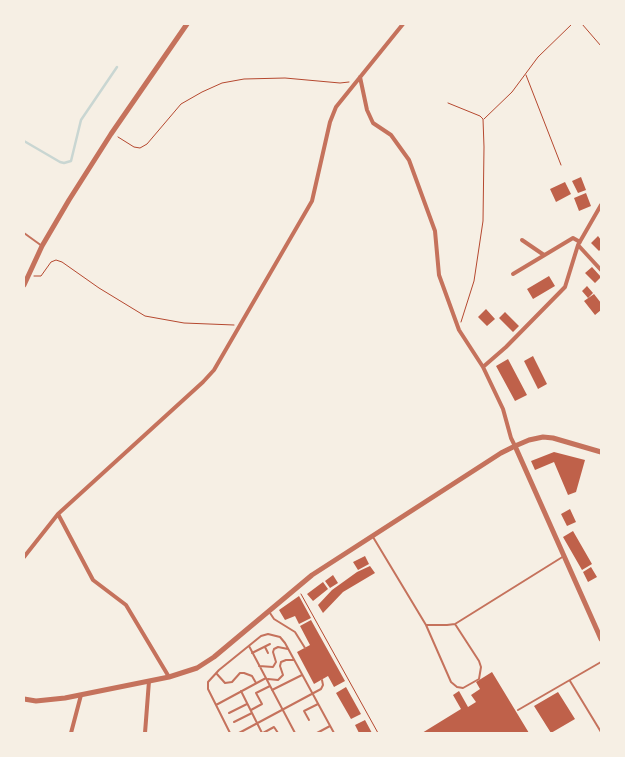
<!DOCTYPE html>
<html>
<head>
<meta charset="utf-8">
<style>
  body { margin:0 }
  #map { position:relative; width:625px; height:757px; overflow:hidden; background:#f6efe4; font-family:"DejaVu Sans",sans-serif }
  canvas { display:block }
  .frame { position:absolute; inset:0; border:25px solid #f6efe4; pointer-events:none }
</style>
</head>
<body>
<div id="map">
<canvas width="625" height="757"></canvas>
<div class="frame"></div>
</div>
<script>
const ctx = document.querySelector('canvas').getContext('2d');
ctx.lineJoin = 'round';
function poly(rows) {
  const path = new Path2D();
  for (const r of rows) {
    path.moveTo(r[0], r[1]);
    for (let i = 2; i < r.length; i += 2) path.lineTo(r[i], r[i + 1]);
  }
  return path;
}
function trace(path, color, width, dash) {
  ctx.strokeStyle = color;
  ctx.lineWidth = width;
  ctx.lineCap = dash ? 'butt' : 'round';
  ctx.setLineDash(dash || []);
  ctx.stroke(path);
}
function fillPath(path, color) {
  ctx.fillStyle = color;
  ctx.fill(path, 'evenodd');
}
trace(poly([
  [24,141,60,162,64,163,71,161,81,120,117,67]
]), '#c9d6d2', 2.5);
fillPath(poly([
  [581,177,586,190,578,193,572,181],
  [565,182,571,194,556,202,550,189],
  [586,193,591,206,579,211,574,198],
  [598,236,601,240,601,249,599,251,591,243],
  [592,267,601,277,595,283,585,273],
  [549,276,555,286,533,299,527,289],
  [587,286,593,293,588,298,582,291],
  [594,294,601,303,601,310,595,315,584,301],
  [486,309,495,319,487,326,478,317],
  [505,312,519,326,513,332,499,318],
  [533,356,547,384,538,389,524,361],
  [508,359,527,395,515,401,496,366],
  [554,452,585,460,576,492,568,495,554,462,535,470,531,461],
  [570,509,576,522,567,526,561,514],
  [573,531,592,564,582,570,563,537],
  [365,556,369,564,358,570,353,562],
  [370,566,375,573,343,592,323,613,318,605,332,590,357,572],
  [591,567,597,577,588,582,583,572],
  [333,575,338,583,330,588,325,581],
  [323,582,328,589,313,601,307,594],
  [299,596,311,618,299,624,295,616,285,620,279,610],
  [311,620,345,681,334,687,328,676,314,684,297,652,310,645,300,626],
  [492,672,529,733,422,733,461,709,453,695,459,691,468,707,476,702,471,695,480,689,476,682],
  [346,687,361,714,351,719,336,693],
  [558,692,575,719,551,733,534,706],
  [365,720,372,733,359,733,355,725]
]), '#bf614a');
trace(poly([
  [582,24,601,46],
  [526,75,561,165],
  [448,103,480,116,483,119,484,147,483,221,474,281,461,322],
  [484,119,512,92,538,57,572,24],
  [118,137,134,147,140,148,147,144,181,104,202,92,222,83,244,79,285,78,340,83,349,82],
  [34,276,41,276,51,262,56,260,62,262,99,288,145,316,184,323,234,325],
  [301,594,378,733]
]), '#b5482f', 1);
trace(poly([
  [24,233,42,246],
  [373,537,426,625,451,682,457,687,463,688,479,679,481,667,479,661,455,624],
  [270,613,274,619,295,632,305,648],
  [426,625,447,625,455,624,564,556],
  [249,646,295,733],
  [265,647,268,653],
  [252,653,270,644],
  [259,666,273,667,276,662,273,652,274,649,278,647,288,649],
  [216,673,225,683,232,682,240,673,244,673,252,676,256,683],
  [268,679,278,680,283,675,280,666,281,662,286,660,294,660],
  [570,681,601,732],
  [272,690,302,675],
  [241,691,262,733],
  [216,705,266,678],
  [251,710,262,704,256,693,270,686],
  [518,710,601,662],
  [229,713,247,704],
  [309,720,304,711,318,704],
  [234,722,252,713],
  [230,733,208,689,208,682,219,670,261,636,268,634,280,637,285,643,334,733],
  [239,733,321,689,323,685,322,680],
  [263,733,274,727,278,733],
  [317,733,330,726]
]), '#c5725c', 2);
trace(poly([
  [360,77,367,110,373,123,391,135,409,160,435,231,439,275,459,330,483,367,503,409,511,438,515,446],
  [522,240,544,255],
  [578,245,601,270],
  [513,274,573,238,580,242],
  [483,367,506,347,565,287,578,245,601,205],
  [58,514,93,580,126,605,169,677],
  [24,557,58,514,203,382,214,370,312,201,330,122,336,107,403,24],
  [71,733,81,695],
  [145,733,149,681]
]), '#c5725c', 4);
trace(poly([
  [24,285,42,246,69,200,111,134,187,24],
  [515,446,601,639],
  [24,699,36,701,65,698,169,677,197,668,214,657,312,575,501,453,515,446,529,440,543,437,553,438,601,452]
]), '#c5725c', 5);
</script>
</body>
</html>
